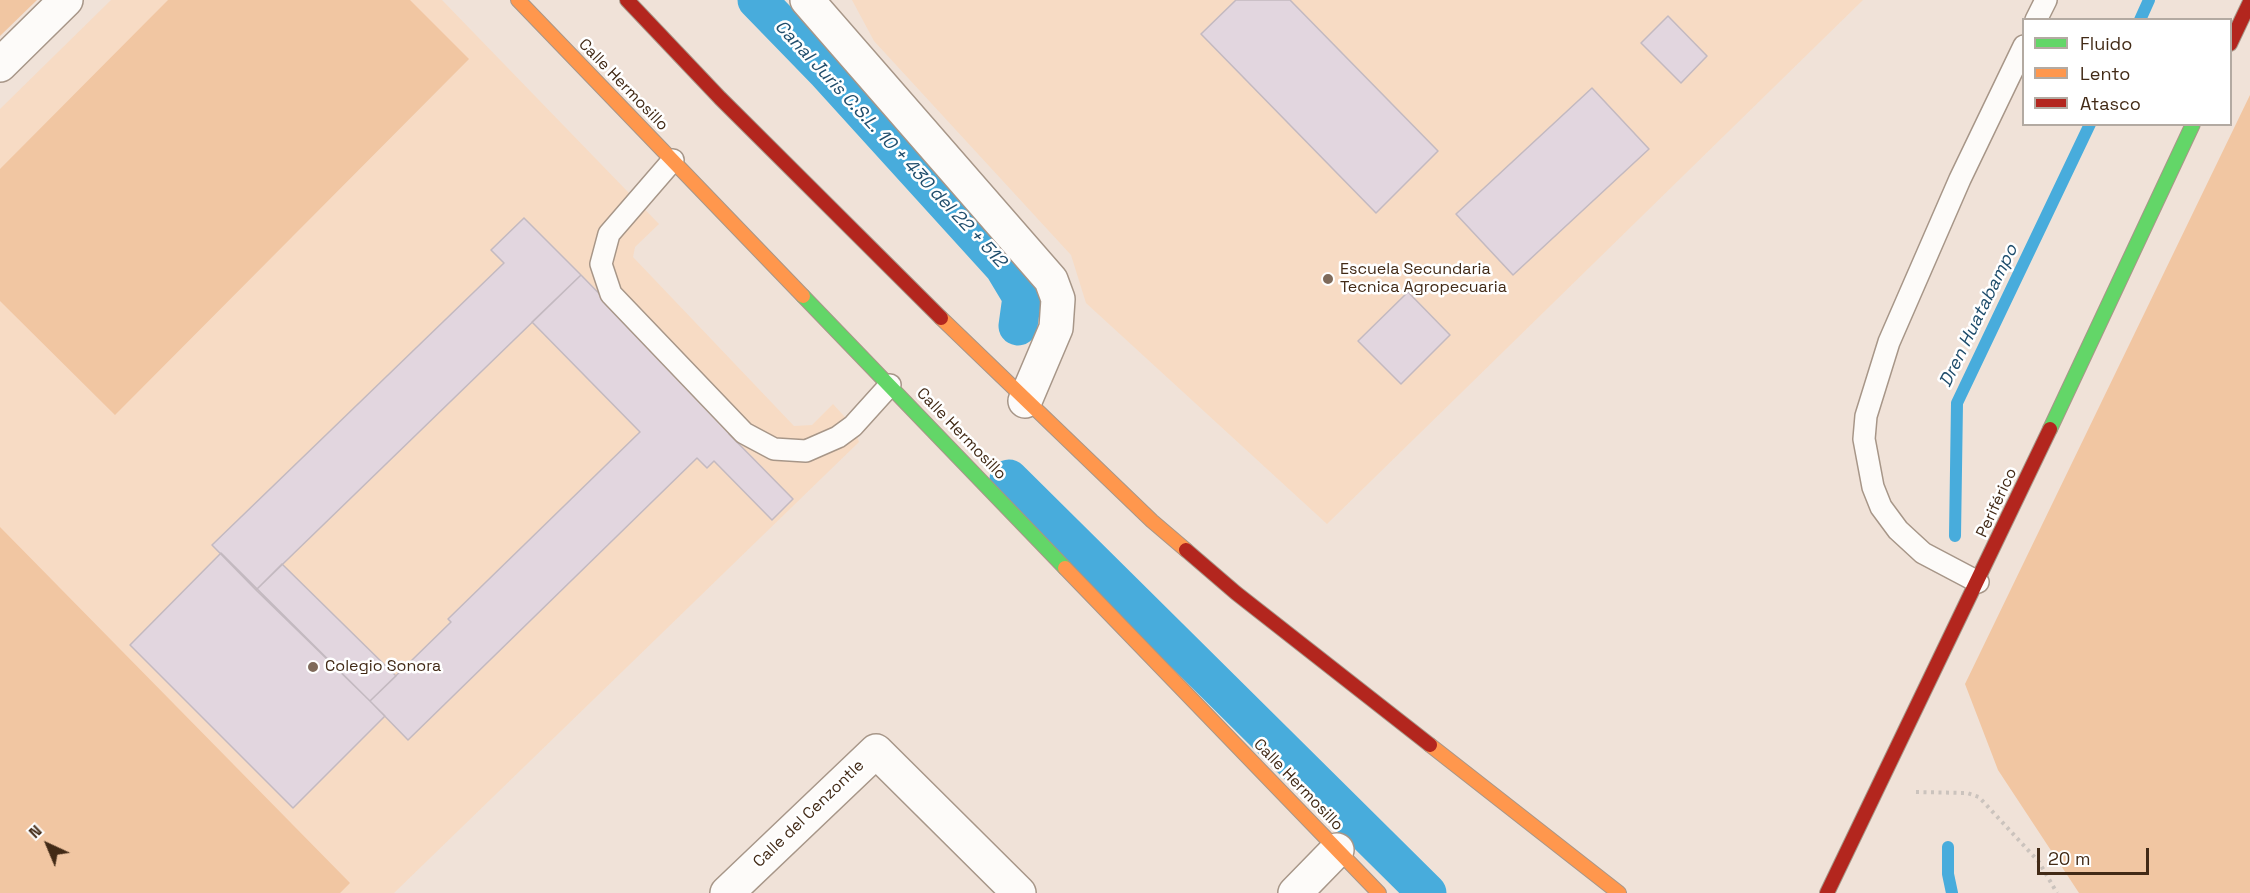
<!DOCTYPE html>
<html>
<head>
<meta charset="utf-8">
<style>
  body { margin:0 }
  #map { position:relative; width:2250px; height:893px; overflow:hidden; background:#f0e2d8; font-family:"Space Grotesk",sans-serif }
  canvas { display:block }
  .legend { position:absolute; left:2022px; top:18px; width:210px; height:108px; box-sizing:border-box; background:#fff; border:2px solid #b3aaa2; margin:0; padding:8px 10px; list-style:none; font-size:18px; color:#422a16 }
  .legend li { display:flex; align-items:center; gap:12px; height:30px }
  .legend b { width:30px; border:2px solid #b3aaa2 }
  .north { position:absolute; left:18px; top:815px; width:60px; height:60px; -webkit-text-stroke:4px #fff; paint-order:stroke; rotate:316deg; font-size:16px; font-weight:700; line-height:24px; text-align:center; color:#422a16 }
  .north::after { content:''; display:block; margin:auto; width:21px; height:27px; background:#422a16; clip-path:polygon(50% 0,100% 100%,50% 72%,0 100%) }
  .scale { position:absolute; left:2037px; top:848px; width:112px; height:27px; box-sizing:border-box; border:3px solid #422a16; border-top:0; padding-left:8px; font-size:18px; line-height:21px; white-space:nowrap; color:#422a16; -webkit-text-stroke:4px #fff; paint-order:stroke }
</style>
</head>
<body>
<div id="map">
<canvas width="2250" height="893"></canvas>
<ul class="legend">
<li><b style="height:8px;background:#63d668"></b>Fluido</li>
<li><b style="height:8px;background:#ff974d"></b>Lento</li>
<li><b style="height:8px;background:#b3261e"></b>Atasco</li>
</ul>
<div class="north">N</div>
<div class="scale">20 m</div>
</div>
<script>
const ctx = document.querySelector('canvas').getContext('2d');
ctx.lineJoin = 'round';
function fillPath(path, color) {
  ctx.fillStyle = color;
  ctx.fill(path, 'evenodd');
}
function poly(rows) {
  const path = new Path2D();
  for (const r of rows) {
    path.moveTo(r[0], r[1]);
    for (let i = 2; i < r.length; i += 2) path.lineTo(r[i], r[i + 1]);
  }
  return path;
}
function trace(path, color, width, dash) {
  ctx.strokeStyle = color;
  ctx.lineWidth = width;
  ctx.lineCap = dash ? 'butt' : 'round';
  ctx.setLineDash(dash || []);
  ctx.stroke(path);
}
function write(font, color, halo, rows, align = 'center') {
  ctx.font = font + ' "Space Grotesk",sans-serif';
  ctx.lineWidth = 5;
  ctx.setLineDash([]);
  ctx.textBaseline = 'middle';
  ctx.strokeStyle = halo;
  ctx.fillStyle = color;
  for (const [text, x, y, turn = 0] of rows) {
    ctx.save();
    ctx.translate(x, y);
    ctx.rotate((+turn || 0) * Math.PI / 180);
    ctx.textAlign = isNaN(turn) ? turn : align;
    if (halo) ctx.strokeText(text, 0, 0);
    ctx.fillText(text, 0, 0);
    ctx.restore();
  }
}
fillPath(poly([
  [111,0,442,0,659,224,635,247,633,257,794,426,812,425,833,404,853,426,859,442,394,893,0,893,0,109],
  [852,0,1863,0,1327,524,1086,303,1071,255,874,41]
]), '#f7dbc4');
fillPath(poly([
  [0,0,37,0,0,36],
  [168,0,410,0,469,59,115,415,0,301,0,169],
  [2250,95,2250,893,2079,893,1998,770,1965,684],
  [0,527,350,883,340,893,0,893]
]), '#f1c6a2');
trace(poly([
  [2140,20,2149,0],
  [1955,536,1957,403,2090,124],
  [1948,847,1948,874,1952,893]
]), '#48acdc', 12);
trace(poly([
  [757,0,826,71,1004,267,1022,297,1018,326],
  [1009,479,1427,893]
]), '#48acdc', 39);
const building = poly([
  [1236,0,1290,0,1438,151,1376,213,1201,34,1236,0],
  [1668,16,1707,56,1681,83,1641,43,1668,16],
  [1592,88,1649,149,1513,275,1456,214,1592,88],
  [524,218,581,275,256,590,212,545,504,263,491,250,524,218],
  [581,275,731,429,729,434,793,499,772,520,714,461,707,468,697,458,408,740,370,701,451,622,448,619,640,432,532,322,581,275],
  [1408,292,1450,335,1401,384,1358,341,1408,292],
  [221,553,385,716,293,808,130,645,221,553],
  [282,564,396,676,370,701,256,590,282,564]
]);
fillPath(building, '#e2d6df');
trace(building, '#c3b9c0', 1.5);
const lane = poly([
  [2036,20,2046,0],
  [673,160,609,234,601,264,611,294,744,433,774,449,806,451,838,437,853,426,890,385],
  [1978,582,1923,553,1898,530,1881,507,1873,487,1864,439,1866,416,1889,342,1960,179,2024,46]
]);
const street = poly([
  [807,0,1051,280,1058,299,1056,328,1025,401],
  [0,65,66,0],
  [727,893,876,751,1019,893],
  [1295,893,1337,850]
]);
const fast = poly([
  [803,296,1065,568],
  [2050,429,2193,124]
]);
const slow = poly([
  [518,0,803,296],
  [941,318,1152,521,1186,550],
  [1065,568,1379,893],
  [1430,745,1619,893]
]);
const jam = poly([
  [627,0,720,98,941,318],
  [2230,44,2250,2],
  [1186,550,1236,593,1430,745],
  [1827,893,2050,429]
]);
trace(lane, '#a79688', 24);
trace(street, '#a79688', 36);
trace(fast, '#a79688', 16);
trace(slow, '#a79688', 16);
trace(jam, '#a79688', 16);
trace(poly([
  [1916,792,1967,793,1979,797,2039,862,2057,893]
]), '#cbc3bd', 4, [3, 4.5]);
trace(lane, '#fdfbf9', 21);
trace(street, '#fdfbf9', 33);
trace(fast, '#63d668', 14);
trace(slow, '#ff974d', 14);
trace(jam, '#b3261e', 14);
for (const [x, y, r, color] of [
  [1328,279,6,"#7f6a5a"],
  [313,667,6,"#7f6a5a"]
]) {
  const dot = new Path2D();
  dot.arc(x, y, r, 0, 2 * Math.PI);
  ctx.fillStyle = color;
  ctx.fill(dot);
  trace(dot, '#fff', 2);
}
write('16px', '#422a16', '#fff', [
  ["Calle Hermosillo",623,85,46],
  ["Calle Hermosillo",961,434,46],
  ["Periférico",1997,503,-65],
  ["Calle Hermosillo",1298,785,46],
  ["Calle del Cenzontle",809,814,-44]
]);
write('16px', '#422a16', '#fff', [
  ["Escuela Secundaria",1340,270],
  ["Tecnica Agropecuaria",1340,288],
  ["Colegio Sonora",325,667]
], 'left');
write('italic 18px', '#1f4d6c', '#fff', [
  ["Canal Juris C.S.L. 10 + 430 del 22 + 512",890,144,47],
  ["Dren Huatabampo",1979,316,-64]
]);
</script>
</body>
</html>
